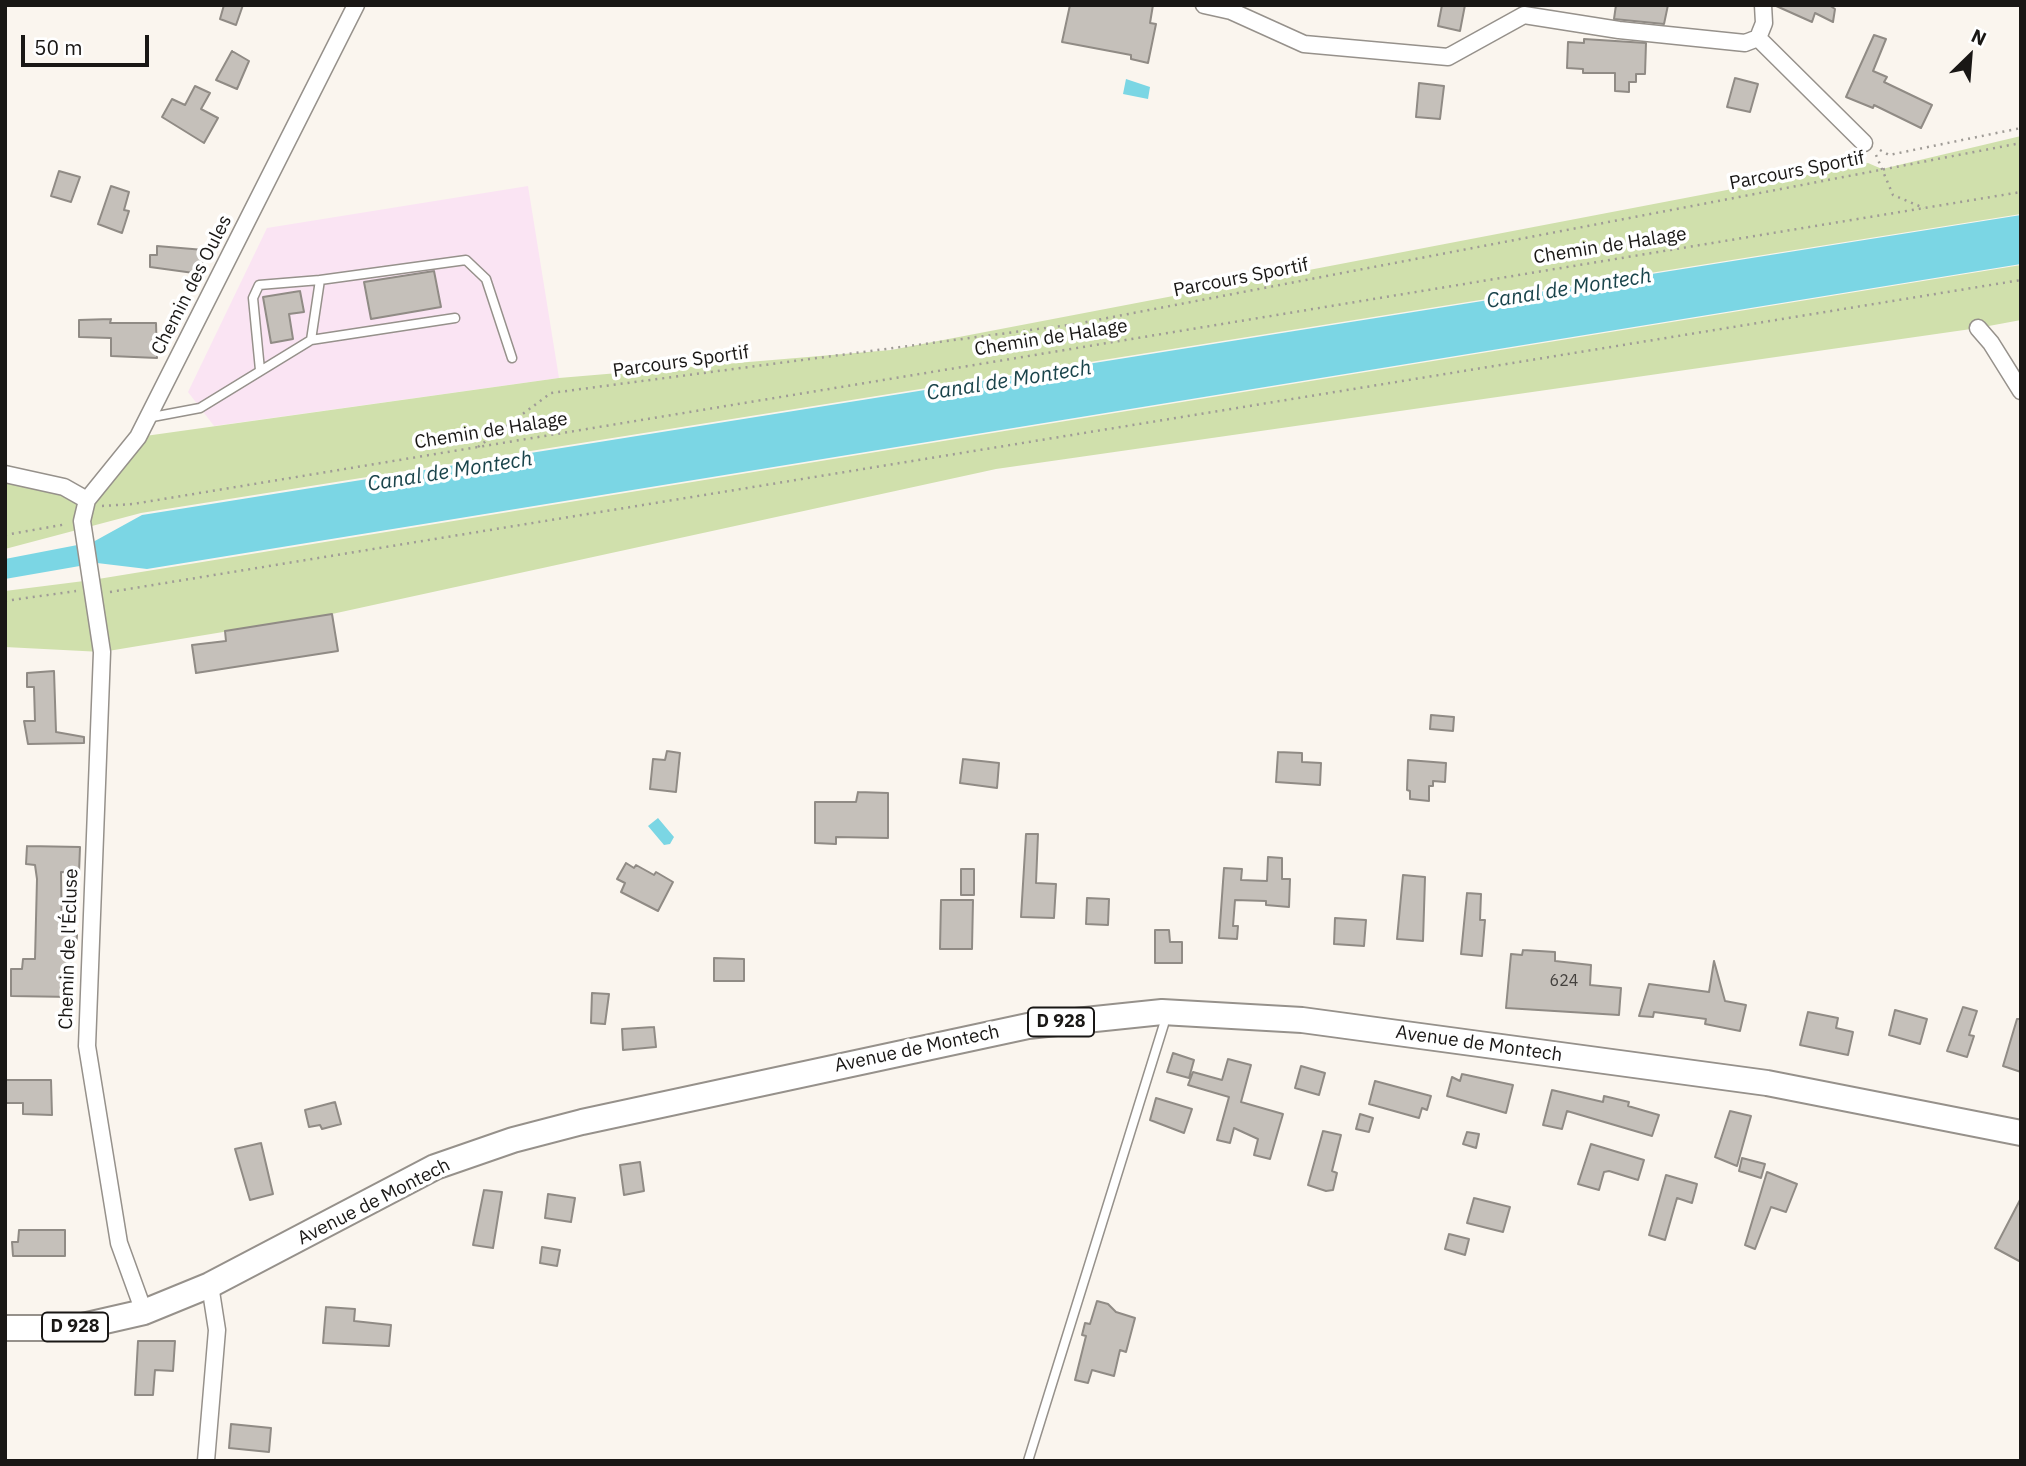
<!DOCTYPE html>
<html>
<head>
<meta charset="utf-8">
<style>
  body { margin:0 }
  #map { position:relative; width:2026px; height:1466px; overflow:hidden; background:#faf5ee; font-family:"IBM Plex Sans",sans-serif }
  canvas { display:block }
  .frame { position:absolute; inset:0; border:7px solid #191715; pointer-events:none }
  .north { position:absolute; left:1935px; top:21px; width:70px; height:70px; -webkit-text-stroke:5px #fff; paint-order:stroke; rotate:25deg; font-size:19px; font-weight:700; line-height:28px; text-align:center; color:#191715 }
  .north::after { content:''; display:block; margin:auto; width:24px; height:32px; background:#191715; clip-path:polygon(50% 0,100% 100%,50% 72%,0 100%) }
  .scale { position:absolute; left:21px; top:35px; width:128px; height:32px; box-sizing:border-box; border:4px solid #191715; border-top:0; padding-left:9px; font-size:21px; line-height:24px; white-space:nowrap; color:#191715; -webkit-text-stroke:5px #fff; paint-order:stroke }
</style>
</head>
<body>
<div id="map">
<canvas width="2026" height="1466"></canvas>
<div class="frame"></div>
<div class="north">N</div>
<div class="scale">50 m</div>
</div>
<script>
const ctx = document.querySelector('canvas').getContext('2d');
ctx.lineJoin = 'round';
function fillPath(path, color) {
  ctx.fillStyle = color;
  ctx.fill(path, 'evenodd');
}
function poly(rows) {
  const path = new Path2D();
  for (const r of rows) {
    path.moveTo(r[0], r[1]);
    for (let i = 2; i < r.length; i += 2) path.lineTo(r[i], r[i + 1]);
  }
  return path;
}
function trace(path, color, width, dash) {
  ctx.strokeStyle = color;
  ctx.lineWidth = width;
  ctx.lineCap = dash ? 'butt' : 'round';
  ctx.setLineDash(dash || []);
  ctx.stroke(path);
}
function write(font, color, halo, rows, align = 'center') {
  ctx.font = font + ' "IBM Plex Sans",sans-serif';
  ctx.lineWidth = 7;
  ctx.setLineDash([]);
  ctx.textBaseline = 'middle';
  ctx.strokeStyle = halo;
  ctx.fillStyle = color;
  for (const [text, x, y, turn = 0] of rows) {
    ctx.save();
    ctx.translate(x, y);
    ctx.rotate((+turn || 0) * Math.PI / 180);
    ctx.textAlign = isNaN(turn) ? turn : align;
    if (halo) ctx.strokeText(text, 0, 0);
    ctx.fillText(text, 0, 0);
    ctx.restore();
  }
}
fillPath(poly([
  [528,186,559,378,214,426,188,392,267,228]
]), '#fae4f3');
fillPath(poly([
  [2021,136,2021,214,141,513,5,549,5,474,87,499,138,437,559,378,891,350,1868,163,1882,169],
  [2021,265,2021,320,1978,328,996,469,332,614,102,652,5,647,5,591,92,580]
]), '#d0e0ac');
fillPath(poly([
  [1126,79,1150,87,1148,99,1123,94],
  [2021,215,2021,264,147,569,97,563,5,579,5,559,93,542,142,515],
  [658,818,674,837,670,844,664,845,648,826]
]), '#7bd6e4');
const building = poly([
  [224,5,243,5,236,25,220,19,224,5],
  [1070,5,1153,5,1150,23,1156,24,1148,63,1131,59,1131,55,1062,42,1070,5],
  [1442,5,1465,5,1460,31,1438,26,1442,5],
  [1616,5,1668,5,1664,24,1614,19,1616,5],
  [1774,5,1829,5,1835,9,1833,22,1815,13,1812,22,1774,5],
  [1874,35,1886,39,1873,71,1887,77,1884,82,1932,105,1921,128,1874,105,1873,108,1846,97,1874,35],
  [1584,39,1646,43,1645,74,1636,74,1636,82,1629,82,1629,92,1615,91,1615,73,1583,73,1583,69,1567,68,1568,42,1584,43,1584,39],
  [232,51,249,61,237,89,216,80,232,51],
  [1735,78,1758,84,1750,112,1727,107,1735,78],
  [1419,83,1444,86,1440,119,1416,117,1419,83],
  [195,86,210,93,201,109,218,118,204,143,162,117,172,99,185,105,195,86],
  [59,171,80,177,71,202,51,196,59,171],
  [111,186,129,192,124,210,129,211,122,233,98,224,111,186],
  [157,246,204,250,201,274,150,267,150,255,157,255,157,246],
  [434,271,441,307,371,319,364,282,434,271],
  [300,291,304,312,289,314,293,339,271,343,263,297,300,291],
  [111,319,110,323,156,323,157,358,111,356,111,338,79,337,79,320,111,319],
  [332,614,338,651,196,673,192,645,226,641,225,631,332,614],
  [54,671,56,732,84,737,84,743,28,744,24,721,35,721,34,687,27,687,27,673,54,671],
  [1431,715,1454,717,1453,731,1430,729,1431,715],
  [667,751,680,753,676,792,650,789,653,759,665,760,667,751],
  [1278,752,1302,753,1302,762,1321,763,1320,785,1276,782,1278,752],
  [963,759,999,763,997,788,960,783,963,759],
  [1408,760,1446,763,1445,782,1433,781,1433,786,1429,786,1429,801,1410,799,1410,791,1407,790,1408,760],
  [858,792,888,793,888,838,836,837,836,844,815,843,815,802,856,802,858,792],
  [1026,834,1038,834,1036,883,1056,884,1054,918,1021,917,1026,834],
  [27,846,80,847,79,873,61,872,62,935,77,935,76,950,70,950,72,997,11,996,11,969,22,969,23,959,35,959,37,879,35,865,26,864,27,846],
  [1268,857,1282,858,1282,879,1290,879,1289,907,1266,905,1266,901,1235,900,1233,926,1238,926,1237,939,1219,938,1224,868,1242,869,1241,880,1267,881,1268,857],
  [626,863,634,868,636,865,654,875,656,872,673,882,658,911,621,892,625,883,617,879,626,863],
  [961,869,974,869,974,895,961,895,961,869],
  [1403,875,1425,877,1423,941,1397,939,1403,875],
  [1467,893,1481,894,1480,920,1485,920,1482,956,1461,954,1467,893],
  [1087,898,1109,899,1108,925,1086,924,1087,898],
  [941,900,973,900,972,949,940,949,941,900],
  [1335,918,1366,920,1364,946,1334,944,1335,918],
  [1155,930,1169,930,1170,942,1182,942,1182,963,1155,963,1155,930],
  [1523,950,1555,952,1555,961,1591,965,1590,985,1621,988,1619,1015,1506,1008,1511,954,1522,955,1523,950],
  [714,958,744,959,744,981,714,981,714,958],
  [1714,961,1725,1001,1746,1005,1740,1031,1705,1024,1706,1019,1654,1012,1653,1017,1639,1016,1649,984,1709,992,1714,961],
  [592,993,609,994,605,1024,591,1023,592,993],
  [1963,1007,1977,1011,1969,1035,1974,1036,1967,1057,1947,1051,1963,1007],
  [1895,1010,1927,1019,1920,1044,1889,1035,1895,1010],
  [1808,1012,1838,1018,1836,1028,1853,1032,1848,1055,1800,1045,1808,1012],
  [2017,1019,2021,1019,2021,1072,2003,1066,2017,1019],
  [654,1027,656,1047,623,1050,622,1029,654,1027],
  [1173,1053,1194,1060,1189,1078,1167,1072,1173,1053],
  [1228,1059,1251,1065,1241,1102,1283,1114,1270,1159,1254,1155,1258,1139,1234,1128,1230,1143,1217,1140,1229,1097,1188,1085,1193,1072,1222,1080,1228,1059],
  [1301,1066,1325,1073,1319,1095,1295,1088,1301,1066],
  [1462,1074,1513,1085,1506,1113,1447,1096,1452,1077,1460,1081,1462,1074],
  [5,1080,51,1080,52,1115,23,1114,23,1103,5,1103,5,1080],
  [1375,1081,1431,1096,1427,1110,1422,1108,1419,1118,1369,1104,1375,1081],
  [1552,1090,1603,1102,1604,1096,1629,1102,1628,1106,1659,1115,1652,1136,1567,1111,1562,1129,1543,1125,1552,1090],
  [1156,1098,1192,1109,1184,1133,1150,1120,1156,1098],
  [335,1102,341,1124,322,1129,320,1125,309,1127,305,1110,335,1102],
  [1730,1111,1751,1116,1737,1166,1715,1157,1730,1111],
  [1360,1114,1373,1118,1369,1132,1356,1129,1360,1114],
  [1323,1131,1341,1135,1332,1171,1337,1173,1333,1190,1326,1191,1308,1185,1323,1131],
  [1467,1132,1479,1134,1476,1148,1463,1144,1467,1132],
  [261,1143,273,1194,250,1200,235,1149,261,1143],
  [1591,1144,1644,1160,1638,1180,1609,1171,1604,1172,1599,1190,1578,1184,1591,1144],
  [1742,1158,1765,1164,1761,1178,1739,1171,1742,1158],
  [640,1162,644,1191,624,1195,620,1165,640,1162],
  [1767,1172,1797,1184,1786,1212,1771,1207,1755,1249,1745,1245,1767,1172],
  [1666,1175,1697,1184,1692,1203,1677,1198,1665,1240,1649,1235,1666,1175],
  [484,1190,502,1192,493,1248,473,1245,484,1190],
  [548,1194,575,1198,571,1222,545,1218,548,1194],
  [1474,1198,1510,1207,1503,1232,1467,1223,1474,1198],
  [2021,1198,2021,1262,1995,1248,2021,1198],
  [19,1230,65,1230,65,1256,13,1256,12,1242,18,1242,19,1230],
  [1449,1234,1469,1239,1465,1255,1445,1249,1449,1234],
  [542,1247,560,1250,557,1266,540,1263,542,1247],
  [1097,1301,1108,1304,1116,1312,1135,1318,1126,1352,1120,1350,1114,1376,1092,1370,1088,1383,1075,1380,1086,1336,1082,1335,1085,1323,1090,1324,1097,1301],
  [326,1307,355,1309,354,1321,391,1325,389,1346,323,1343,326,1307],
  [138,1341,175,1341,173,1371,155,1370,153,1395,135,1395,138,1341],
  [231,1424,271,1428,269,1452,229,1448,231,1424]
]);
fillPath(building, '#c5c0ba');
trace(building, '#908b85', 2);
const lane = poly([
  [311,340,320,280,466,260,486,279,512,358],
  [260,370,253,298,259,285,320,280],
  [147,418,200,408,311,340,455,318],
  [1028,1461,1164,1024,1162,1015]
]);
const street = poly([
  [1204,5,1231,11,1304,44,1448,57,1524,15,1619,30,1745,43,1758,38],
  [1763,5,1764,23,1758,38,1864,143],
  [1978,328,1991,343,2021,391],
  [5,474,64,487,87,500],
  [144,1312,119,1243,87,1046,102,652,82,521,87,500,138,437,356,5],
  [206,1461,217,1330,210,1285]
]);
const primary = poly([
  [5,1328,74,1328,144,1312,210,1285,435,1167,513,1140,582,1122,1028,1026,1162,1012,1302,1020,1767,1083,2021,1133]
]);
trace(lane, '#96918b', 11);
trace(street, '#96918b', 19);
trace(primary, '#96918b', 28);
trace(poly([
  [1880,150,1889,155,2021,128],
  [1876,155,1893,195,1924,208],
  [478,447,551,393,1076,324,2021,143],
  [102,506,133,504,2021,192],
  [5,535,67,524],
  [110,592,2021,280],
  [5,601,76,591]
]), '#9f9b96', 2.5, [2, 5]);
trace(lane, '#fff', 8);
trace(street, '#fff', 16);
trace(primary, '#fff', 24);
write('16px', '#44413e', null, [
  ["624",1564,981]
]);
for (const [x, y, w] of [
  [1061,1022,66],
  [75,1327,66]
]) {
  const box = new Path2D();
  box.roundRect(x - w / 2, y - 14.5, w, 29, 5);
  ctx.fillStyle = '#fff';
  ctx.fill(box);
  trace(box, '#191715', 2);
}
write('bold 18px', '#191715', null, [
  ["D 928",1061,1022],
  ["D 928",75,1327]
]);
write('19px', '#191715', '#fff', [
  ["Parcours Sportif",1797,171,-11],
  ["Chemin de Halage",1610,246,-9],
  ["Parcours Sportif",1241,278,-11],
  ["Chemin des Oules",192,285,-63],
  ["Chemin de Halage",1051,338,-9],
  ["Parcours Sportif",681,362,-8],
  ["Chemin de Halage",491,431,-9],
  ["Chemin de l'Écluse",69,949,-88],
  ["Avenue de Montech",1479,1044,8],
  ["Avenue de Montech",917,1049,-12],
  ["Avenue de Montech",374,1202,-27]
]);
write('italic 21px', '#1a444b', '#fff', [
  ["Canal de Montech",1569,289,-9],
  ["Canal de Montech",1009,381,-9],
  ["Canal de Montech",450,472,-9]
]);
</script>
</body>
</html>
